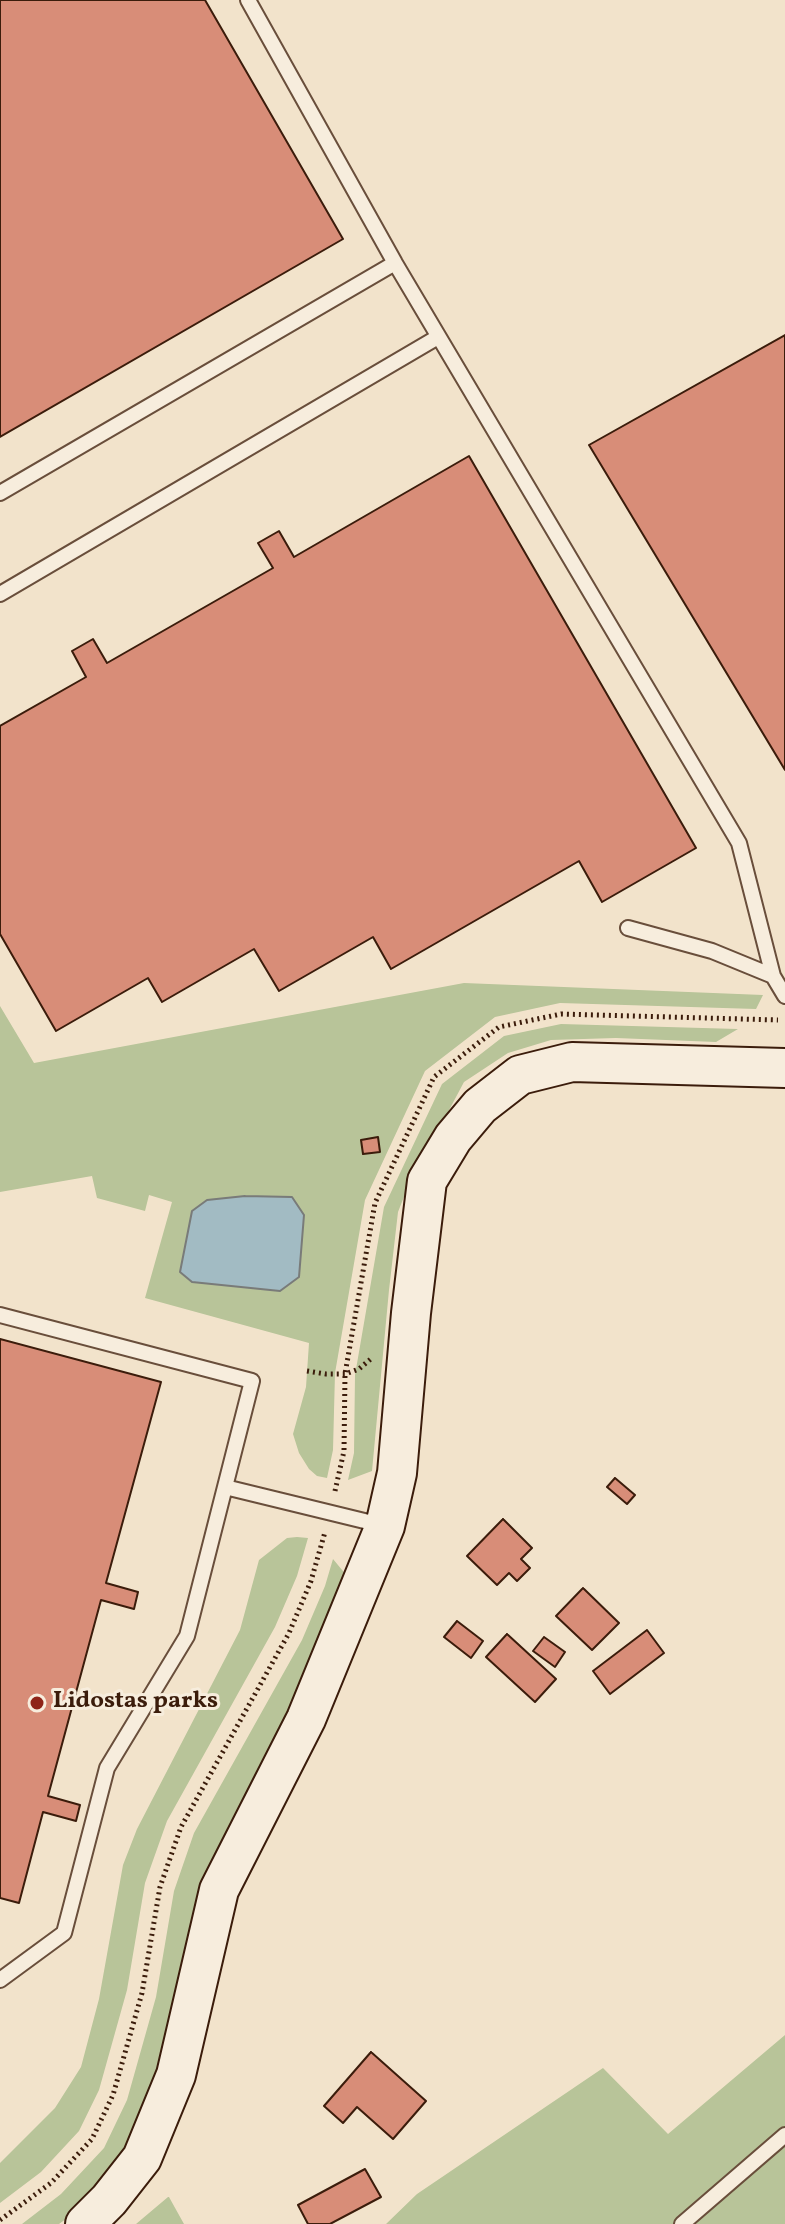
<!DOCTYPE html>
<html>
<head>
<meta charset="utf-8">
<style>
  body { margin:0 }
  canvas { display:block; background:#f2e3cb }
</style>
</head>
<body>
<canvas width="785" height="2224"></canvas>
<script>
const ctx = document.querySelector('canvas').getContext('2d');
ctx.lineJoin = 'round';
function fillPath(path, color) {
  ctx.fillStyle = color;
  ctx.fill(path, 'evenodd');
}
function poly(rows) {
  const path = new Path2D();
  for (const r of rows) {
    path.moveTo(r[0], r[1]);
    for (let i = 2; i < r.length; i += 2) path.lineTo(r[i], r[i + 1]);
  }
  return path;
}
function trace(path, color, width, dash) {
  ctx.strokeStyle = color;
  ctx.lineWidth = width;
  ctx.lineCap = dash ? 'butt' : 'round';
  ctx.setLineDash(dash || []);
  ctx.stroke(path);
}
function write(font, color, halo, rows, align = 'center') {
  ctx.font = font + ' Vollkorn,serif';
  ctx.lineWidth = 6;
  ctx.setLineDash([]);
  ctx.textBaseline = 'middle';
  ctx.strokeStyle = halo;
  ctx.fillStyle = color;
  for (const [text, x, y, turn = 0] of rows) {
    ctx.save();
    ctx.translate(x, y);
    ctx.rotate((+turn || 0) * Math.PI / 180);
    ctx.textAlign = isNaN(turn) ? turn : align;
    if (halo) ctx.strokeText(text, 0, 0);
    ctx.fillText(text, 0, 0);
    ctx.restore();
  }
}
fillPath(poly([
  [464,983,763,995,756,1009,560,1003,495,1017,425,1071,365,1200,335,1373,333,1450,327,1478,317,1476,309,1469,299,1453,293,1434,306,1387,309,1343,145,1298,172,1202,149,1195,145,1211,97,1198,92,1176,0,1192,0,1006,34,1063],
  [561,1024,738,1029,716,1042,616,1038,551,1040,508,1053,464,1082,407,1189,398,1212,389,1290,372,1471,348,1480,354,1453,355,1375,384,1207,442,1084,504,1036],
  [297,1537,308,1538,297,1576,275,1627,167,1821,145,1883,127,1990,99,2090,79,2131,41,2172,0,2203,0,2163,55,2108,81,2067,99,1999,123,1865,137,1829,240,1630,259,1560,287,1538],
  [333,1559,347,1576,172,2034,136,2141,74,2213,59,2224,22,2224,61,2194,104,2148,127,2100,156,1997,174,1891,194,1833,302,1640,325,1586],
  [785,2035,785,2224,386,2224,417,2194,603,2068,668,2134],
  [169,2197,184,2224,136,2224,168,2197]
]), '#b8c499');
const water = poly([
  [245,1196,292,1197,304,1215,299,1277,280,1291,192,1282,180,1272,192,1211,207,1200,245,1196]
]);
fillPath(water, '#a2bbc3');
trace(water, '#797b79', 2);
const building = poly([
  [0,0,205,0,343,239,0,437,0,0],
  [785,335,785,770,589,445,785,335],
  [469,456,696,848,602,902,579,861,391,969,373,937,279,991,254,949,162,1002,148,978,56,1031,0,934,0,726,86,677,72,651,93,639,107,663,273,568,258,543,279,531,294,557,469,456],
  [378,1137,380,1152,363,1154,361,1140,378,1137],
  [0,1339,161,1382,106,1583,138,1592,134,1609,101,1600,48,1796,80,1805,76,1821,43,1812,19,1903,0,1898,0,1339],
  [615,1478,635,1495,627,1504,607,1487,615,1478],
  [503,1519,532,1548,521,1559,530,1568,517,1581,509,1573,497,1585,467,1556,503,1519],
  [583,1588,619,1623,592,1650,556,1616,583,1588],
  [457,1621,483,1641,471,1658,444,1637,457,1621],
  [647,1630,664,1653,610,1694,593,1671,647,1630],
  [507,1634,556,1679,535,1702,486,1657,507,1634],
  [544,1637,565,1652,555,1667,533,1651,544,1637],
  [371,2052,426,2101,393,2139,357,2107,343,2123,324,2106,371,2052],
  [365,2169,381,2197,330,2224,308,2224,298,2205,365,2169]
]);
fillPath(building, '#d88d78');
trace(building, '#3b1c0b', 2);
const lane = poly([
  [248,0,395,263,739,843,773,976,785,996],
  [0,493,395,263],
  [0,594,438,337],
  [628,928,712,951,773,976],
  [0,1315,252,1381,187,1636,107,1768,64,1933,0,1980],
  [225,1487,385,1526],
  [682,2224,785,2135]
]);
const secondary = poly([
  [85,2224,109,2200,142,2158,176,2075,219,1890,306,1719,385,1526,397,1473,411,1313,427,1181,453,1138,480,1106,520,1075,572,1062,785,1068]
]);
trace(lane, '#694e3b', 18);
trace(secondary, '#3b1c0b', 42);
trace(poly([
  [307,1371,326,1374,345,1374,359,1369,373,1357],
  [335,1491,344,1451,345,1374,375,1203,434,1077,499,1027,561,1014,778,1020],
  [0,2220,51,2183,92,2139,113,2095,142,1993,160,1887,181,1827,289,1633,311,1581,325,1532]
]), '#3b1c0b', 5, [2, 4]);
trace(lane, '#f7eddd', 14);
trace(secondary, '#f7eddd', 38);
for (const [x, y, r, color] of [
  [37,1703,8,"#8f2418"]
]) {
  const dot = new Path2D();
  dot.arc(x, y, r, 0, 2 * Math.PI);
  ctx.fillStyle = color;
  ctx.fill(dot);
  trace(dot, '#f7eddd', 3);
}
write('bold 24px', '#3b1c0b', '#f7eddd', [
  ["Lidostas parks",53,1703]
], 'left');
</script>
</body>
</html>
